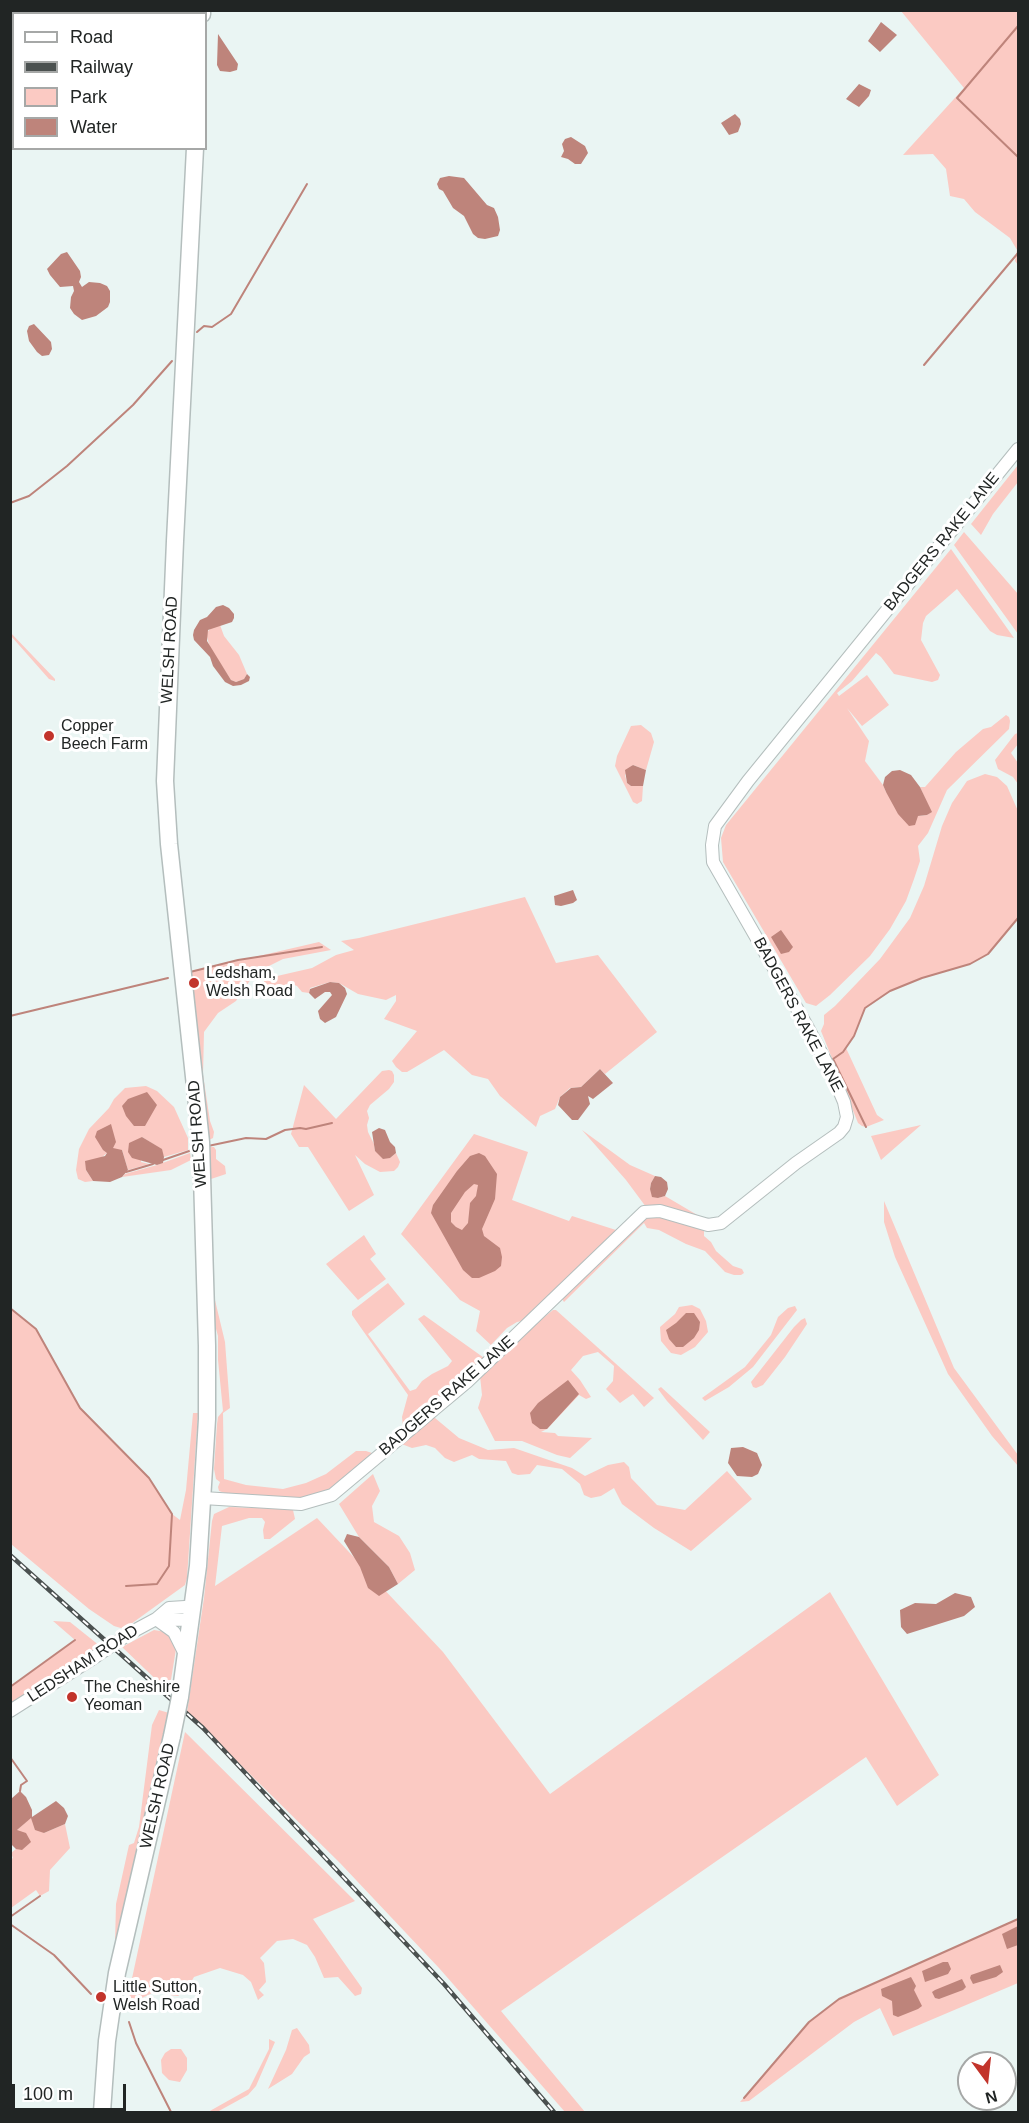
<!DOCTYPE html>
<html>
<head>
<meta charset="utf-8">
<style>
  body { margin:0 }
  #map { position:relative; width:1029px; height:2123px; overflow:hidden; background:#eaf5f3; font-family:Arial,sans-serif }
  canvas { display:block }
  .frame { position:absolute; inset:0; border:12px solid #212524; pointer-events:none }
  .legend { position:absolute; left:12px; top:12px; width:195px; height:138px; box-sizing:border-box; background:#fff; border:2px solid #a6a8a7; margin:0; padding:8px 10px; list-style:none; font-size:18px; color:#212524 }
  .legend li { display:flex; align-items:center; gap:12px; height:30px }
  .legend b { width:30px; border:2px solid #a6a8a7 }
  .north { position:absolute; left:957px; top:2051px; width:60px; height:60px; box-sizing:border-box; background:#fff; border:2px solid #a6a8a7; border-radius:50%; rotate:165deg; font-size:16px; font-weight:700; line-height:24px; text-align:center; color:#212524 }
  .north::after { content:''; display:block; margin:auto; width:21px; height:27px; background:#c2342b; clip-path:polygon(50% 0,100% 100%,50% 72%,0 100%) }
  .scale { position:absolute; left:12px; top:2084px; width:114px; height:27px; box-sizing:border-box; border:3px solid #212524; border-top:0; padding-left:8px; font-size:18px; line-height:21px; white-space:nowrap; color:#212524; -webkit-text-stroke:4px #fff; paint-order:stroke }
</style>
</head>
<body>
<div id="map">
<canvas width="1029" height="2123"></canvas>
<div class="frame"></div>
<ul class="legend">
<li><b style="height:8px;background:#fff"></b>Road</li>
<li><b style="height:8px;background:#4b5150"></b>Railway</li>
<li><b style="height:16px;background:#fbcac3"></b>Park</li>
<li><b style="height:16px;background:#be847b"></b>Water</li>
</ul>
<div class="north">N</div>
<div class="scale">100 m</div>
</div>
<script>
const ctx = document.querySelector('canvas').getContext('2d');
ctx.lineJoin = 'round';
function fillPath(path, color) {
  ctx.fillStyle = color;
  ctx.fill(path, 'evenodd');
}
function poly(rows) {
  const path = new Path2D();
  for (const r of rows) {
    path.moveTo(r[0], r[1]);
    for (let i = 2; i < r.length; i += 2) path.lineTo(r[i], r[i + 1]);
  }
  return path;
}
function trace(path, color, width, dash) {
  ctx.strokeStyle = color;
  ctx.lineWidth = width;
  ctx.lineCap = dash ? 'butt' : 'round';
  ctx.setLineDash(dash || []);
  ctx.stroke(path);
}
function write(font, color, halo, rows, align = 'center') {
  ctx.font = font + ' Arial,sans-serif';
  ctx.lineWidth = 6;
  ctx.setLineDash([]);
  ctx.textBaseline = 'middle';
  ctx.strokeStyle = halo;
  ctx.fillStyle = color;
  for (const [text, x, y, turn = 0] of rows) {
    ctx.save();
    ctx.translate(x, y);
    ctx.rotate((+turn || 0) * Math.PI / 180);
    ctx.textAlign = isNaN(turn) ? turn : align;
    if (halo) ctx.strokeText(text, 0, 0);
    ctx.fillText(text, 0, 0);
    ctx.restore();
  }
}
fillPath(poly([
  [901,11,1018,11,1018,265,1015,261,1017,250,1010,238,975,212,964,199,950,196,946,169,933,154,903,155,964,88],
  [1018,465,1018,482,993,514,981,535,971,524],
  [964,532,1018,594,1018,634,954,545],
  [951,549,1014,638,997,635,990,631,957,589,926,616,923,623,921,640,940,675,938,680,932,682,894,674,881,657,876,653,852,681,837,693,839,696,867,675,889,705,862,726,847,708,869,741,865,761,883,785,886,792,918,816,927,815,931,812,920,787,925,787,956,752,983,729,991,727,1006,715,1009,717,1010,721,1009,729,947,790,928,833,918,846,920,861,914,879,906,901,890,929,870,956,830,995,816,1006,806,1003,723,862,721,838,726,825],
  [220,625,224,636,239,655,247,674,244,679,236,682,231,680,210,648,206,633,211,628],
  [10,632,55,679,55,681,49,679,11,636],
  [641,725,651,733,654,742,646,770,633,765,625,775,627,783,631,786,643,786,642,801,637,804,633,802,615,766,617,756,631,726],
  [1018,733,1018,744,1011,753,1018,763,1018,784,1013,777,998,769,995,760,1015,734],
  [985,774,997,777,1007,786,1018,811,1018,918,988,954,970,964,922,978,890,991,865,1008,854,1036,846,1048,877,1115,884,1120,866,1127,862,1126,858,1123,821,1031,824,1024,824,1015,835,1006,880,959,910,918,924,886,942,826,952,803,967,781],
  [525,897,556,963,598,955,657,1032,605,1074,600,1069,581,1087,570,1088,560,1097,555,1109,540,1116,536,1127,500,1096,488,1079,472,1075,444,1050,407,1072,402,1072,396,1067,392,1061,417,1031,384,1019,396,1001,396,995,386,1000,358,994,339,983,330,982,310,988,309,993,302,992,297,986,292,984,269,988,264,984,264,979,312,968,336,955,354,950,341,941,359,938],
  [319,942,331,950,283,959,255,973,236,1001,218,1013,204,1032,203,1075,210,1121,214,1132,213,1138,205,1142,190,972],
  [389,1070,392,1071,394,1075,394,1082,389,1089,370,1105,367,1111,369,1118,367,1125,368,1132,374,1144,375,1151,390,1158,396,1153,400,1162,398,1167,394,1171,380,1172,365,1164,355,1155,374,1195,349,1211,308,1147,299,1147,291,1134,304,1085,336,1119,382,1071],
  [146,1086,157,1091,174,1107,188,1138,188,1150,164,1157,161,1149,142,1137,141,1162,149,1164,128,1170,122,1150,107,1153,86,1170,93,1181,85,1182,78,1179,76,1170,79,1149,89,1129,109,1108,114,1099,125,1088],
  [921,1125,881,1160,871,1136],
  [582,1130,630,1165,655,1176,651,1183,650,1189,658,1198,665,1196,704,1219,704,1236,711,1242,716,1251,733,1266,742,1269,744,1273,741,1275,734,1275,725,1272,705,1251,686,1244,659,1230,647,1228,644,1223,564,1302,562,1299,645,1218,646,1207,626,1180],
  [474,1134,528,1152,512,1200,569,1221,572,1216,616,1230,526,1320,517,1322,507,1328,491,1345,476,1331,480,1311,460,1300,401,1234],
  [210,1147,214,1147,216,1150,216,1159,225,1166,226,1174,211,1179,214,1296,225,1342,230,1408,223,1413,224,1479,246,1485,283,1489,306,1483,326,1474,356,1451,366,1451,375,1454,331,1489,317,1497,292,1499,231,1495,219,1491,218,1487,220,1482,216,1479,214,1469,217,1424,218,1417,223,1411,218,1360,218,1336,213,1318,205,1149],
  [190,1153,191,1160,171,1170,122,1177,125,1174,157,1165],
  [884,1201,954,1368,1018,1455,1018,1466,992,1436,948,1374,895,1257,884,1222],
  [364,1235,376,1254,370,1259,386,1279,358,1300,326,1264],
  [388,1283,405,1304,368,1334,410,1391,416,1389,422,1381,432,1374,448,1366,452,1361,418,1319,424,1315,487,1360,405,1428,403,1427,402,1417,408,1395,352,1315,352,1311],
  [692,1305,700,1309,706,1321,708,1332,695,1347,681,1355,671,1353,661,1341,660,1327,675,1314,679,1307],
  [795,1306,797,1310,753,1367,729,1387,705,1401,702,1398,745,1367,771,1335,778,1317,788,1308],
  [10,1308,36,1329,80,1408,149,1478,172,1514,180,1520,186,1490,193,1413,198,1413,187,1578,185,1585,124,1629,114,1626,89,1609,11,1544],
  [553,1310,556,1310,654,1398,644,1407,633,1394,620,1403,606,1389,613,1381,614,1366,598,1352,583,1356,571,1370,580,1380,591,1397,586,1399,579,1395,547,1429,541,1432,555,1433,558,1436,592,1438,570,1458,557,1455,522,1441,495,1441,478,1408,482,1395,480,1376,533,1326],
  [805,1318,807,1324,785,1357,763,1385,756,1388,753,1387,751,1382,794,1327,801,1320],
  [661,1387,710,1432,703,1440,667,1401,658,1389],
  [430,1418,435,1418,459,1438,488,1450,514,1448,572,1468,585,1476,608,1465,624,1462,629,1467,631,1478,657,1505,685,1510,727,1471,752,1499,691,1551,654,1528,622,1504,614,1488,601,1496,591,1498,584,1495,580,1484,562,1469,537,1465,530,1474,518,1475,512,1473,506,1461,479,1459,472,1455,454,1462,445,1458,435,1448,426,1445,412,1448,399,1443],
  [373,1474,380,1491,372,1506,374,1522,399,1536,410,1553,415,1570,398,1584,389,1567,359,1537,339,1504],
  [229,1507,287,1509,293,1510,295,1519,270,1539,264,1539,263,1530,265,1522,262,1518,249,1518,222,1526,215,1586,317,1518,443,1652,550,1794,830,1592,939,1775,897,1806,866,1757,501,2011,585,2112,565,2112,439,1968,340,1863,187,1712,204,1598,212,1521,214,1514],
  [53,1621,70,1622,100,1646,11,1705,10,1687,75,1640],
  [154,1630,166,1632,171,1637,176,1649,169,1692,122,1647],
  [159,1710,169,1713,115,1943,116,1904,129,1845,134,1843,139,1827,152,1725],
  [185,1732,355,1901,313,1919,362,1988,361,1994,355,1996,338,1977,324,1978,315,1957,307,1945,293,1939,277,1941,260,1958,264,1963,266,1982,259,1990,264,1995,258,2000,251,1982,243,1975,220,1968,194,1977,187,1989,178,1996,169,1995,164,1989,158,1990,130,2004,128,1997],
  [31,1817,44,1833,65,1824,70,1848,50,1870,49,1891,40,1896,36,1890,11,1908,10,1860,13,1858,11,1853,16,1849,22,1849,17,1830],
  [1018,1919,1018,1983,893,2036,880,2008,854,2022,749,2101,740,2102,809,2022,839,1999],
  [297,2028,309,2045,310,2053,304,2057,292,2074,268,2089,286,2050,292,2030],
  [269,2039,275,2042,256,2086,248,2095,217,2112,208,2112,249,2089,269,2049],
  [171,2049,181,2049,187,2058,187,2070,180,2082,169,2080,162,2073,161,2060,165,2053]
]), '#fbcac3');
fillPath(poly([
  [881,22,897,35,880,52,868,41],
  [218,34,238,64,237,70,230,72,220,71,217,65],
  [859,84,871,90,869,96,859,107,846,99],
  [735,114,740,119,741,124,738,132,729,135,721,123],
  [571,137,585,146,588,153,581,164,575,164,568,159,561,157,564,151,562,144,565,139],
  [449,176,464,178,487,205,494,208,498,217,500,230,498,236,485,239,478,238,473,234,464,216,453,208,443,191,439,189,437,184,440,178],
  [67,252,80,271,81,277,79,282,82,287,89,282,100,283,107,286,110,291,110,302,108,307,96,316,82,320,74,314,70,308,71,297,74,291,73,286,60,287,50,275,47,269,61,254],
  [34,324,51,342,52,349,49,355,42,356,37,352,29,341,27,331,29,326],
  [223,605,229,608,234,614,234,618,232,622,208,630,207,641,231,680,236,682,244,679,247,674,250,677,249,681,241,685,233,686,225,682,213,666,210,657,194,640,193,635,194,630,200,620,207,617,216,607],
  [633,765,646,770,643,786,631,786,627,783,625,770],
  [900,770,911,775,920,787,932,812,927,815,918,816,915,825,909,826,898,814,886,792,883,785,885,777,892,771],
  [573,890,577,900,573,903,561,906,555,905,554,896],
  [781,930,793,947,789,952,781,954,771,937],
  [330,982,339,983,345,988,347,994,336,1017,325,1023,320,1019,318,1011,332,995,330,992,325,992,315,999,309,993,310,989],
  [600,1069,613,1083,593,1099,588,1096,590,1104,578,1120,572,1120,558,1105,560,1097,571,1088,581,1087],
  [147,1092,157,1105,145,1126,134,1126,126,1116,122,1106,128,1099],
  [111,1124,116,1142,113,1148,122,1150,128,1170,122,1177,110,1182,93,1181,86,1170,85,1161,105,1156,107,1153,103,1150,95,1137,97,1131],
  [379,1128,385,1130,390,1142,395,1147,396,1153,390,1158,383,1159,375,1151,372,1132],
  [142,1137,162,1149,164,1157,163,1163,157,1165,132,1158,128,1152,129,1143],
  [479,1153,485,1156,497,1174,495,1199,482,1229,484,1236,500,1248,502,1257,501,1266,495,1271,479,1278,472,1278,463,1270,431,1213,433,1205,457,1171,470,1156],
  [474,1184,478,1185,476,1196,470,1203,468,1223,462,1230,456,1227,451,1222,451,1213,465,1192],
  [655,1176,661,1177,667,1182,668,1189,665,1196,658,1198,652,1197,650,1189,651,1183],
  [686,1313,694,1313,700,1322,699,1330,694,1338,683,1347,676,1347,669,1339,666,1330,676,1323],
  [568,1380,579,1394,547,1429,540,1429,532,1423,530,1413,538,1403],
  [743,1447,757,1453,762,1465,758,1474,752,1477,737,1476,728,1463,731,1448],
  [347,1534,359,1537,389,1567,398,1584,379,1596,368,1588,360,1567,344,1541],
  [955,1593,971,1597,975,1607,964,1616,907,1634,901,1627,900,1610,915,1603,936,1604],
  [20,1791,26,1797,32,1810,32,1817,56,1801,64,1808,68,1816,65,1824,44,1833,35,1830,31,1818,17,1830,26,1833,31,1842,22,1850,16,1849,10,1843,11,1799],
  [1018,1926,1018,1945,1007,1949,1002,1934],
  [943,1962,948,1962,951,1969,948,1974,925,1982,922,1971],
  [1000,1965,1003,1972,996,1977,973,1984,970,1978,971,1975],
  [911,1977,916,1986,914,1990,922,2006,918,2009,898,2017,893,2015,892,2001,882,1996,881,1989],
  [962,1979,966,1987,963,1990,939,1999,935,1998,932,1992,935,1990]
]), '#be847b');
trace(poly([
  [1018,26,957,98,1018,157],
  [197,332,204,326,212,327,231,314,307,184],
  [924,365,1018,253],
  [10,503,29,496,67,466,133,405,172,361],
  [190,972,238,960,322,947],
  [10,1016,168,978],
  [866,1127,833,1059,843,1052,854,1036,865,1008,890,991,922,978,970,964,988,954,1018,918],
  [208,1146,246,1138,266,1139,285,1130,300,1128,306,1129,332,1123],
  [163,1160,195,1149],
  [126,1172,153,1164],
  [10,1308,36,1329,80,1408,149,1478,172,1514,169,1566,157,1584,126,1586],
  [10,1687,75,1640],
  [10,1757,27,1781,21,1785,20,1791],
  [10,1917,40,1896],
  [10,1924,54,1955,91,1994],
  [129,2022,136,2043,171,2112],
  [744,2098,809,2022,839,1999,1018,1919]
]), '#be847b', 2);
const secondary = poly([
  [203,1498,301,1504,332,1495,467,1382,644,1212,660,1211,708,1225,721,1223,796,1163,839,1133,844,1127,847,1117,844,1102,830,1069,807,1026,713,862,712,845,715,826,748,781,1018,449],
  [156,1619,174,1632,186,1656],
  [156,1619,191,1620],
  [130,1633,156,1619,169,1608,185,1607,193,1609],
  [10,1711,95,1657]
]);
const highway = poly([
  [202,14,202,10],
  [180,1697,198,1566,207,1419,207,1346,201,1142,169,844,165,781,175,541,195,148],
  [102,2112,107,2041,117,1973,172,1736]
]);
trace(secondary, '#b4bebd', 14);
trace(highway, '#b4bebd', 19);
trace(secondary, '#fff', 12);
trace(highway, '#fff', 16);
const rail = poly([
  [10,1555,203,1728,444,1984,554,2112]
]);
trace(rail, '#4b5150', 4.5);
trace(rail, '#fff', 2, [7]);
const secondaryBridge = poly([
  [95,1657,130,1633]
]);
const highwayBridge = poly([
  [172,1736,180,1697]
]);
trace(secondaryBridge, '#b4bebd', 14, []);
trace(highwayBridge, '#b4bebd', 19, []);
trace(secondaryBridge, '#fff', 12);
trace(highwayBridge, '#fff', 16);
for (const [x, y, r, color] of [
  [49,736,6,"#c2342b"],
  [194,983,6,"#c2342b"],
  [72,1697,6,"#c2342b"],
  [101,1997,6,"#c2342b"]
]) {
  const dot = new Path2D();
  dot.arc(x, y, r, 0, 2 * Math.PI);
  ctx.fillStyle = color;
  ctx.fill(dot);
  trace(dot, '#fff', 2);
}
write('16px', '#212524', '#fff', [
  ["BADGERS RAKE LANE",942,542,-51],
  ["WELSH ROAD",170,650,-87],
  ["BADGERS RAKE LANE",798,1015,62],
  ["WELSH ROAD",198,1134,-94],
  ["BADGERS RAKE LANE",447,1396,-41],
  ["LEDSHAM ROAD",83,1664,-33],
  ["WELSH ROAD",158,1796,-77]
]);
write('16px', '#212524', '#fff', [
  ["Copper",61,727],
  ["Beech Farm",61,745],
  ["Ledsham,",206,974],
  ["Welsh Road",206,992],
  ["The Cheshire",84,1688],
  ["Yeoman",84,1706],
  ["Little Sutton,",113,1988],
  ["Welsh Road",113,2006]
], 'left');
</script>
</body>
</html>
